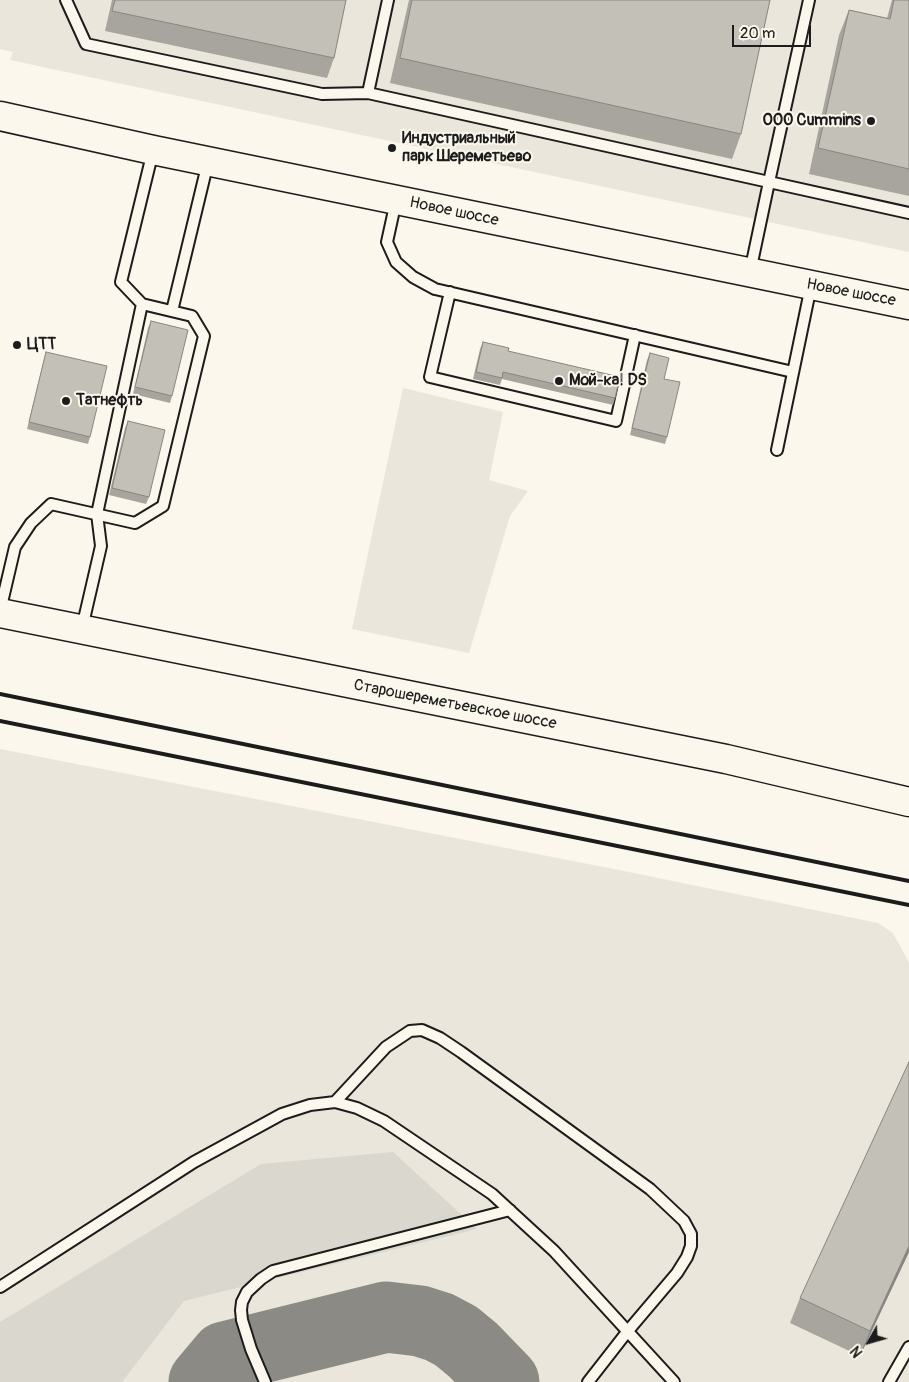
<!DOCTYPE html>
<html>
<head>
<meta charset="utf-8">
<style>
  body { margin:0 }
  #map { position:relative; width:909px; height:1382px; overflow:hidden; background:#fbf7ec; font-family:Pangolin,sans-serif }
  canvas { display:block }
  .north { position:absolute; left:844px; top:1317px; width:50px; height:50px; -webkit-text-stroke:4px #fbf7ec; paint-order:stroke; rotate:232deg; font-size:14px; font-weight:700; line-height:20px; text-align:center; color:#1c1c1c }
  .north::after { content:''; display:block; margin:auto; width:18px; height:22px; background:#1c1c1c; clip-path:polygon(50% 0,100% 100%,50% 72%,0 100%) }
  .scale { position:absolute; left:732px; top:25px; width:79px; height:22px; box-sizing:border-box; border:2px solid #1c1c1c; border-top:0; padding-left:6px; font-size:15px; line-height:18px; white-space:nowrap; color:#1c1c1c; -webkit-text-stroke:4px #fbf7ec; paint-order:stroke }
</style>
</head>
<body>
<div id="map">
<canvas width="909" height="1382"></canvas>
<div class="north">N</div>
<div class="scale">20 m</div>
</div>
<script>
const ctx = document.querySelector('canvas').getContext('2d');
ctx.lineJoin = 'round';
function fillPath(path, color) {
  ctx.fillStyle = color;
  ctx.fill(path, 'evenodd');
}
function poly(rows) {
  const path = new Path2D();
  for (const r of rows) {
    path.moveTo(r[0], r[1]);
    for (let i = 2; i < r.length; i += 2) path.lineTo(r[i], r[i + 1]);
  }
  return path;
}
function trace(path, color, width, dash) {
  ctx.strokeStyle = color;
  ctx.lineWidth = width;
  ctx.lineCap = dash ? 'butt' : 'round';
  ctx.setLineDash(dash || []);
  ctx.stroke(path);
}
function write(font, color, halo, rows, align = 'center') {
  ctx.font = font + ' Pangolin,sans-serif';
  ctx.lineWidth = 4;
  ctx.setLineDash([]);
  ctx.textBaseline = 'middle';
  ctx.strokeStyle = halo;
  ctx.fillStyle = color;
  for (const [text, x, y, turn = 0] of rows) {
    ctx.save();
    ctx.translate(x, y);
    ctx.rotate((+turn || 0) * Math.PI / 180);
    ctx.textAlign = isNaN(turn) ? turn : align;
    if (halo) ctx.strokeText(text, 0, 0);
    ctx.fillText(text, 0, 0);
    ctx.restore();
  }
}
fillPath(poly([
  [0,0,909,0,909,252,10,60,13,52,0,49],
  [403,388,503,412,489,480,528,491,510,516,469,653,352,629],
  [0,749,619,870,878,923,893,933,909,963,909,1382,0,1382]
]), '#eae6dc');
fillPath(poly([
  [393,1152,477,1229,184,1301,122,1382,0,1382,0,1322,261,1164]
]), '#dad7ce');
trace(poly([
  [204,1382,225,1357,386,1317,420,1321,439,1327,456,1336,473,1350,504,1382]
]), '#8c8a84', 71);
const lane = poly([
  [66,0,86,44,322,94,368,93],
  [388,0,368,93,769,182,750,272],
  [809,0,769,182,909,213],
  [396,201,387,242,396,262,413,277,435,289,793,372],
  [450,292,430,377,616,421,635,335],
  [172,311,208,162],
  [777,450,811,286],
  [0,611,15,547,31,523,51,504,135,523,163,506,204,336,192,316,142,304,121,282,153,151],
  [82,628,101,546,97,514,142,304],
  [335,1102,386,1047,410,1031,422,1030,440,1038,461,1052,650,1189,684,1221,691,1234,691,1246,687,1257,677,1273,627,1332,588,1382],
  [0,1287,194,1162,282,1114,310,1105,335,1102,357,1108,384,1121,492,1194,554,1251,674,1382],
  [265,1382,251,1349,242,1320,241,1310,242,1302,247,1292,261,1279,273,1271,510,1210],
  [889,1382,909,1347]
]);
const primary = poly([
  [0,116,153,150,909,305],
  [0,613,726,759,909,802]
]);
trace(lane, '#1c1c1c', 14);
trace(primary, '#1c1c1c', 31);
trace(lane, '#fbf7ec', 10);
trace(primary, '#fbf7ec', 28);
trace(poly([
  [0,694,909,881],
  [0,721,909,905]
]), '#1c1c1c', 4);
fillPath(poly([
  [112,0,346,0,334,58,327,78,105,31],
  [409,0,770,0,741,134,732,159,390,83],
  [892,0,909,0,909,196,809,174,839,35,849,10,887,18],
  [151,321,172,396,170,403,133,394,148,328],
  [483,342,508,351,615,398,613,405,502,379,500,385,473,379,480,349],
  [46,352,90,437,88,444,27,429,44,359],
  [650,353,664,379,667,437,665,444,630,435,647,360],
  [128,421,149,497,146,504,109,495,125,428],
  [909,1252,860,1356,790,1323,800,1298]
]), '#a8a59e');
fillPath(poly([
  [909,1246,909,1252,860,1356,870,1331]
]), '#888681');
const building = poly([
  [115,0,346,0,334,58,112,11,115,0],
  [412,0,770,0,741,134,400,58,412,0],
  [894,0,909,0,909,169,818,148,849,10,890,19,894,0],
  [151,321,188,330,172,396,135,387,151,321],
  [483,342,509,348,508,351,620,377,615,398,503,372,502,378,476,372,483,342],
  [46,352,107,366,90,437,29,422,46,352],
  [650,353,669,358,664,379,680,382,667,437,632,428,650,353],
  [128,421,165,430,149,497,112,488,128,421],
  [909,1062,909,1246,870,1331,800,1298,909,1062]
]);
fillPath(building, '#c3c0b8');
trace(building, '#888681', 1);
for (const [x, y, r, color] of [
  [871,121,5,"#1c1c1c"],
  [392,148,5,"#1c1c1c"],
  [17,345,5,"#1c1c1c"],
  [559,381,5,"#1c1c1c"],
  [66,401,5,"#1c1c1c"]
]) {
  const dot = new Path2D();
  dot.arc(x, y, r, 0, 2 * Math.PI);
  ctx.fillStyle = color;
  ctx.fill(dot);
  trace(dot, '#fbf7ec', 2);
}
write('bold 16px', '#1c1c1c', '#fbf7ec', [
  ["OOO Cummins",861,121,"right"],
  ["Индустриальный",402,139],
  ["парк Шереметьево",402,157],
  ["ЦТТ",27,345],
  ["Мой-ка! DS",569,381],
  ["Татнефть",76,401]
], 'left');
write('16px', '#1c1c1c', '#fbf7ec', [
  ["Новое шоссе",454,212,12],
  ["Новое шоссе",851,293,11],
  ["Старошереметьевское шоссе",455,705,11]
]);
</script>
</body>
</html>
